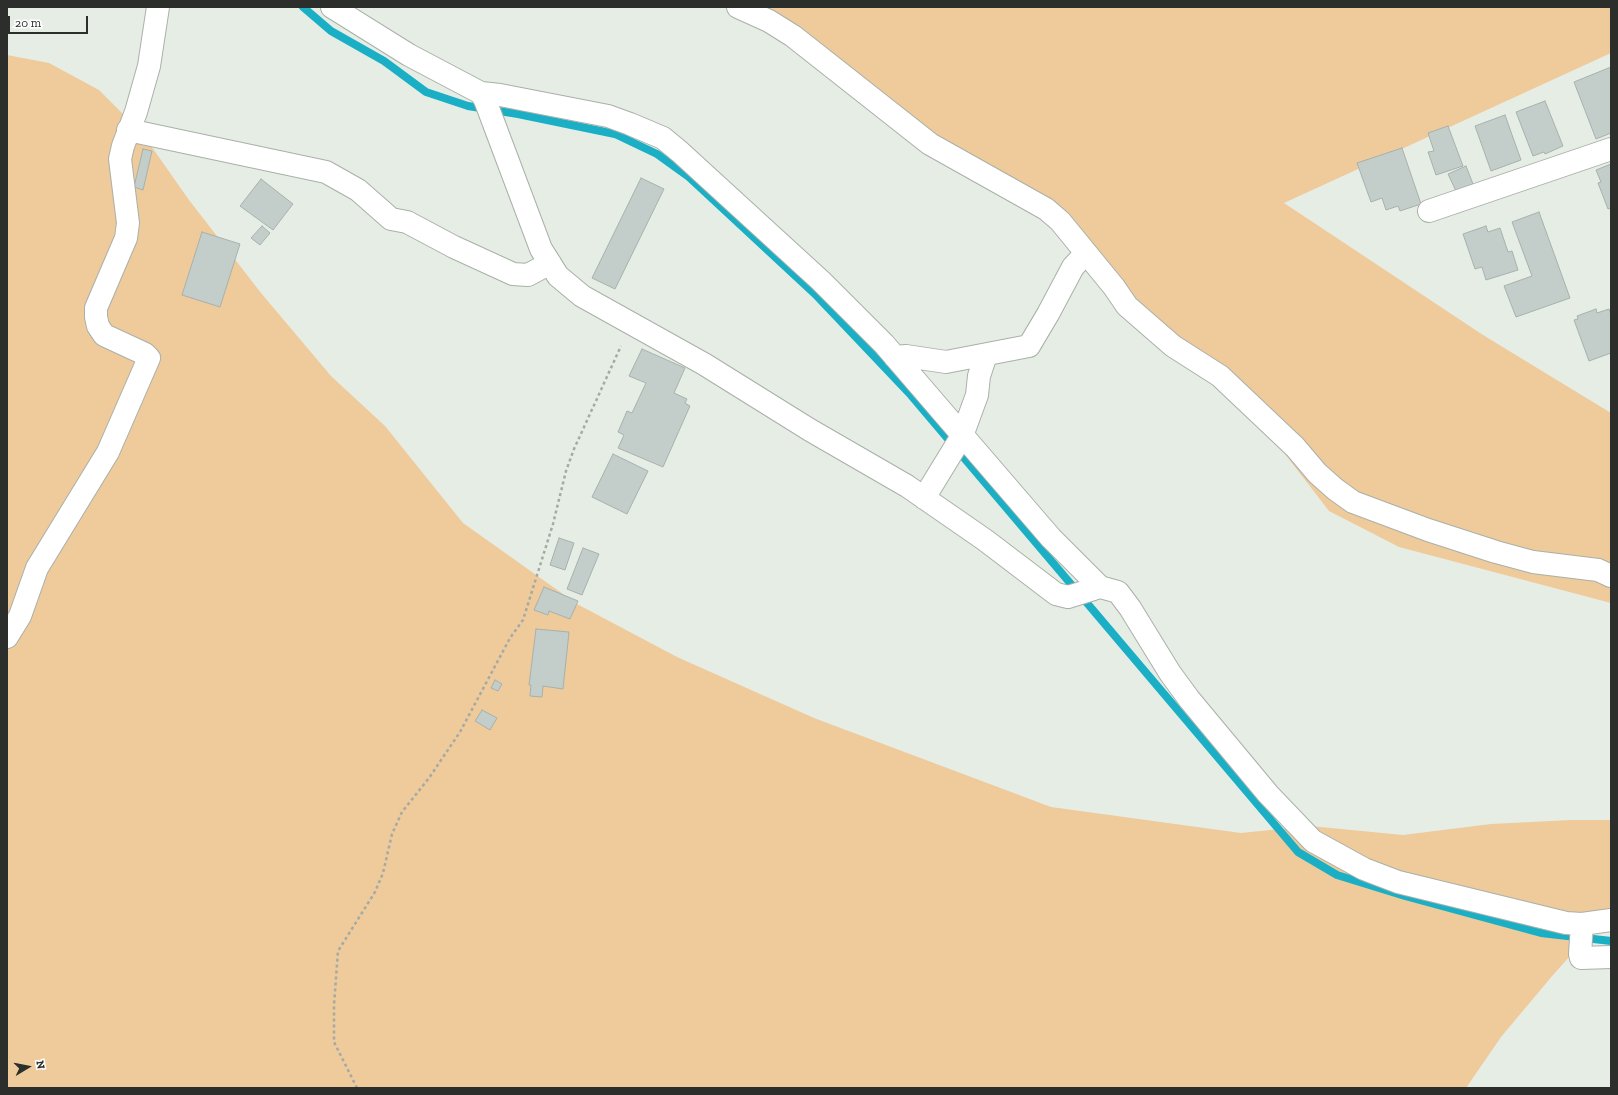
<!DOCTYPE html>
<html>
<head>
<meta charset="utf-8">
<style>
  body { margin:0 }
  #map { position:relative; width:1618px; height:1095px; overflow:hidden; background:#e6ede5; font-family:"Zilla Slab",serif }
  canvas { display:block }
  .frame { position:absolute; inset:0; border:8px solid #2b2e2b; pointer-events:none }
  .north { position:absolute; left:8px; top:1047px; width:40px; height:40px; -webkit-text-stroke:3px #fff; paint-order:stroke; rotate:80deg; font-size:11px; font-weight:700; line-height:16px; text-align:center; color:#2b2e2b }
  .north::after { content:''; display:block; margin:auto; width:14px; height:18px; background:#2b2e2b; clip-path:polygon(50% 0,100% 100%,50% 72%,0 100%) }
  .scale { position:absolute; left:8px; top:16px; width:80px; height:18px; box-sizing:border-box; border:2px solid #2b2e2b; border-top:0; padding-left:5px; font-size:12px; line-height:14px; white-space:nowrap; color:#2b2e2b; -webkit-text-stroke:3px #fff; paint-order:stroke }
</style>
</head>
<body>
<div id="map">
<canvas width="1618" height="1095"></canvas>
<div class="frame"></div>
<div class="north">N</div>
<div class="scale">20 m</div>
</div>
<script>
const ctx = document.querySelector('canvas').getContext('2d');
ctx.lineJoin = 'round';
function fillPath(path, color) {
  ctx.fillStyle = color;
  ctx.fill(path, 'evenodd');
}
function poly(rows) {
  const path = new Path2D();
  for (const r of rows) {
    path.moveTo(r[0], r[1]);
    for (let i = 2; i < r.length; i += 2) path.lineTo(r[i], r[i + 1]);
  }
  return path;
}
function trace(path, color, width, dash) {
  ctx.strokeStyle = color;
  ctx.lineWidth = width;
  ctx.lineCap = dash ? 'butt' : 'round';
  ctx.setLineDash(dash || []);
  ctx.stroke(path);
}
fillPath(poly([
  [729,7,1611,7,1611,53,1284,203,1483,335,1611,413,1611,603,1399,547,1329,511,1251,410,1060,227,813,57],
  [7,55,49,63,99,90,142,133,189,200,261,293,331,376,385,426,463,523,577,604,677,657,814,718,1051,807,1241,833,1310,826,1403,835,1491,824,1571,820,1611,820,1611,910,1553,975,1501,1037,1466,1088,7,1088]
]), '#efca9b');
trace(poly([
  [303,7,331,31,384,61,426,92,468,106,518,114,615,134,657,154,689,177,815,294,909,393,1298,852,1337,875,1405,896,1541,933,1611,941]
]), '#1bafc5', 8);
const building = poly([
  [1611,67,1611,133,1596,139,1574,82,1611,67],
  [1545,101,1563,146,1545,154,1544,152,1533,156,1516,112,1545,101],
  [1505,115,1521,160,1491,171,1475,126,1505,115],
  [1448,126,1463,166,1436,175,1428,152,1434,151,1428,133,1448,126],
  [1402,148,1421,204,1400,211,1398,206,1386,210,1382,198,1371,202,1357,163,1402,148],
  [143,149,152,151,143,190,134,187,143,149],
  [1611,164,1611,208,1608,209,1598,183,1601,182,1596,170,1611,164],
  [1466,166,1473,184,1456,191,1448,174,1466,166],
  [641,178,664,189,615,289,592,278,641,178],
  [261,179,293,204,273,230,240,206,261,179],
  [1539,212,1570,298,1516,317,1504,286,1532,276,1512,222,1539,212],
  [262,226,270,233,260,245,251,238,262,226],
  [1486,226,1488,232,1500,228,1508,252,1512,251,1518,270,1486,280,1482,267,1475,269,1463,234,1486,226],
  [202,232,240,244,220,307,182,295,202,232],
  [1596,309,1597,313,1609,309,1611,315,1611,353,1589,361,1574,320,1578,319,1577,316,1596,309],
  [642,349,685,368,674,393,687,399,685,403,690,406,663,467,618,448,624,435,618,432,627,411,632,413,646,383,629,376,642,349],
  [613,454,648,471,627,514,592,497,613,454],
  [559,538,574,543,565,570,550,565,559,538],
  [583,548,599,554,582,595,567,589,583,548],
  [544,587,578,601,570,619,549,611,548,615,534,610,544,587],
  [536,629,569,632,563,689,543,686,542,697,530,696,531,685,529,685,536,629],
  [495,680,502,684,498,691,491,688,495,680],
  [482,710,497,718,490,730,475,721,482,710]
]);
fillPath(building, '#c3cecb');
trace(building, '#a6b1ae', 1);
const minor = poly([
  [332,7,409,55,481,93,485,100,541,249,558,276,582,296,704,364,810,430,907,486,985,540,1056,594,1068,597,1100,587,1118,592,1130,608,1170,673,1189,699,1268,794,1313,841,1364,869,1398,882,1566,923,1582,924,1611,920],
  [738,7,769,21,793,36,930,144,1046,209,1060,221,1114,287,1127,306,1173,346,1220,376,1295,447,1317,473,1335,489,1353,502,1428,530,1496,552,1533,562,1598,570,1611,576],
  [481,93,500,95,608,116,630,124,663,138,680,152,821,281,884,344,1051,538,1100,587],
  [128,130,326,172,358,190,391,219,407,222,454,247,513,274,528,275,550,263],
  [1429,211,1611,149],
  [895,357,906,356,946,362,1029,346,1048,314,1073,267,1086,253],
  [924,498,962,436,977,395,979,376,986,355],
  [7,637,20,616,37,568,108,452,149,358,145,354,104,335,98,326,96,317,96,308,126,238,128,223,120,159,123,146,136,112,149,66,158,7],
  [1582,924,1580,954,1581,958,1611,957]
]);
trace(minor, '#a9b0a9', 24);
trace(poly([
  [357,1088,334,1042,334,1005,338,951,375,892,383,873,392,834,402,812,429,778,460,732,510,638,523,620,553,524,566,471,574,449,621,346]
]), '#a4aaa4', 2.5, [3, 3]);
trace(minor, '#fff', 22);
</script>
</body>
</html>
